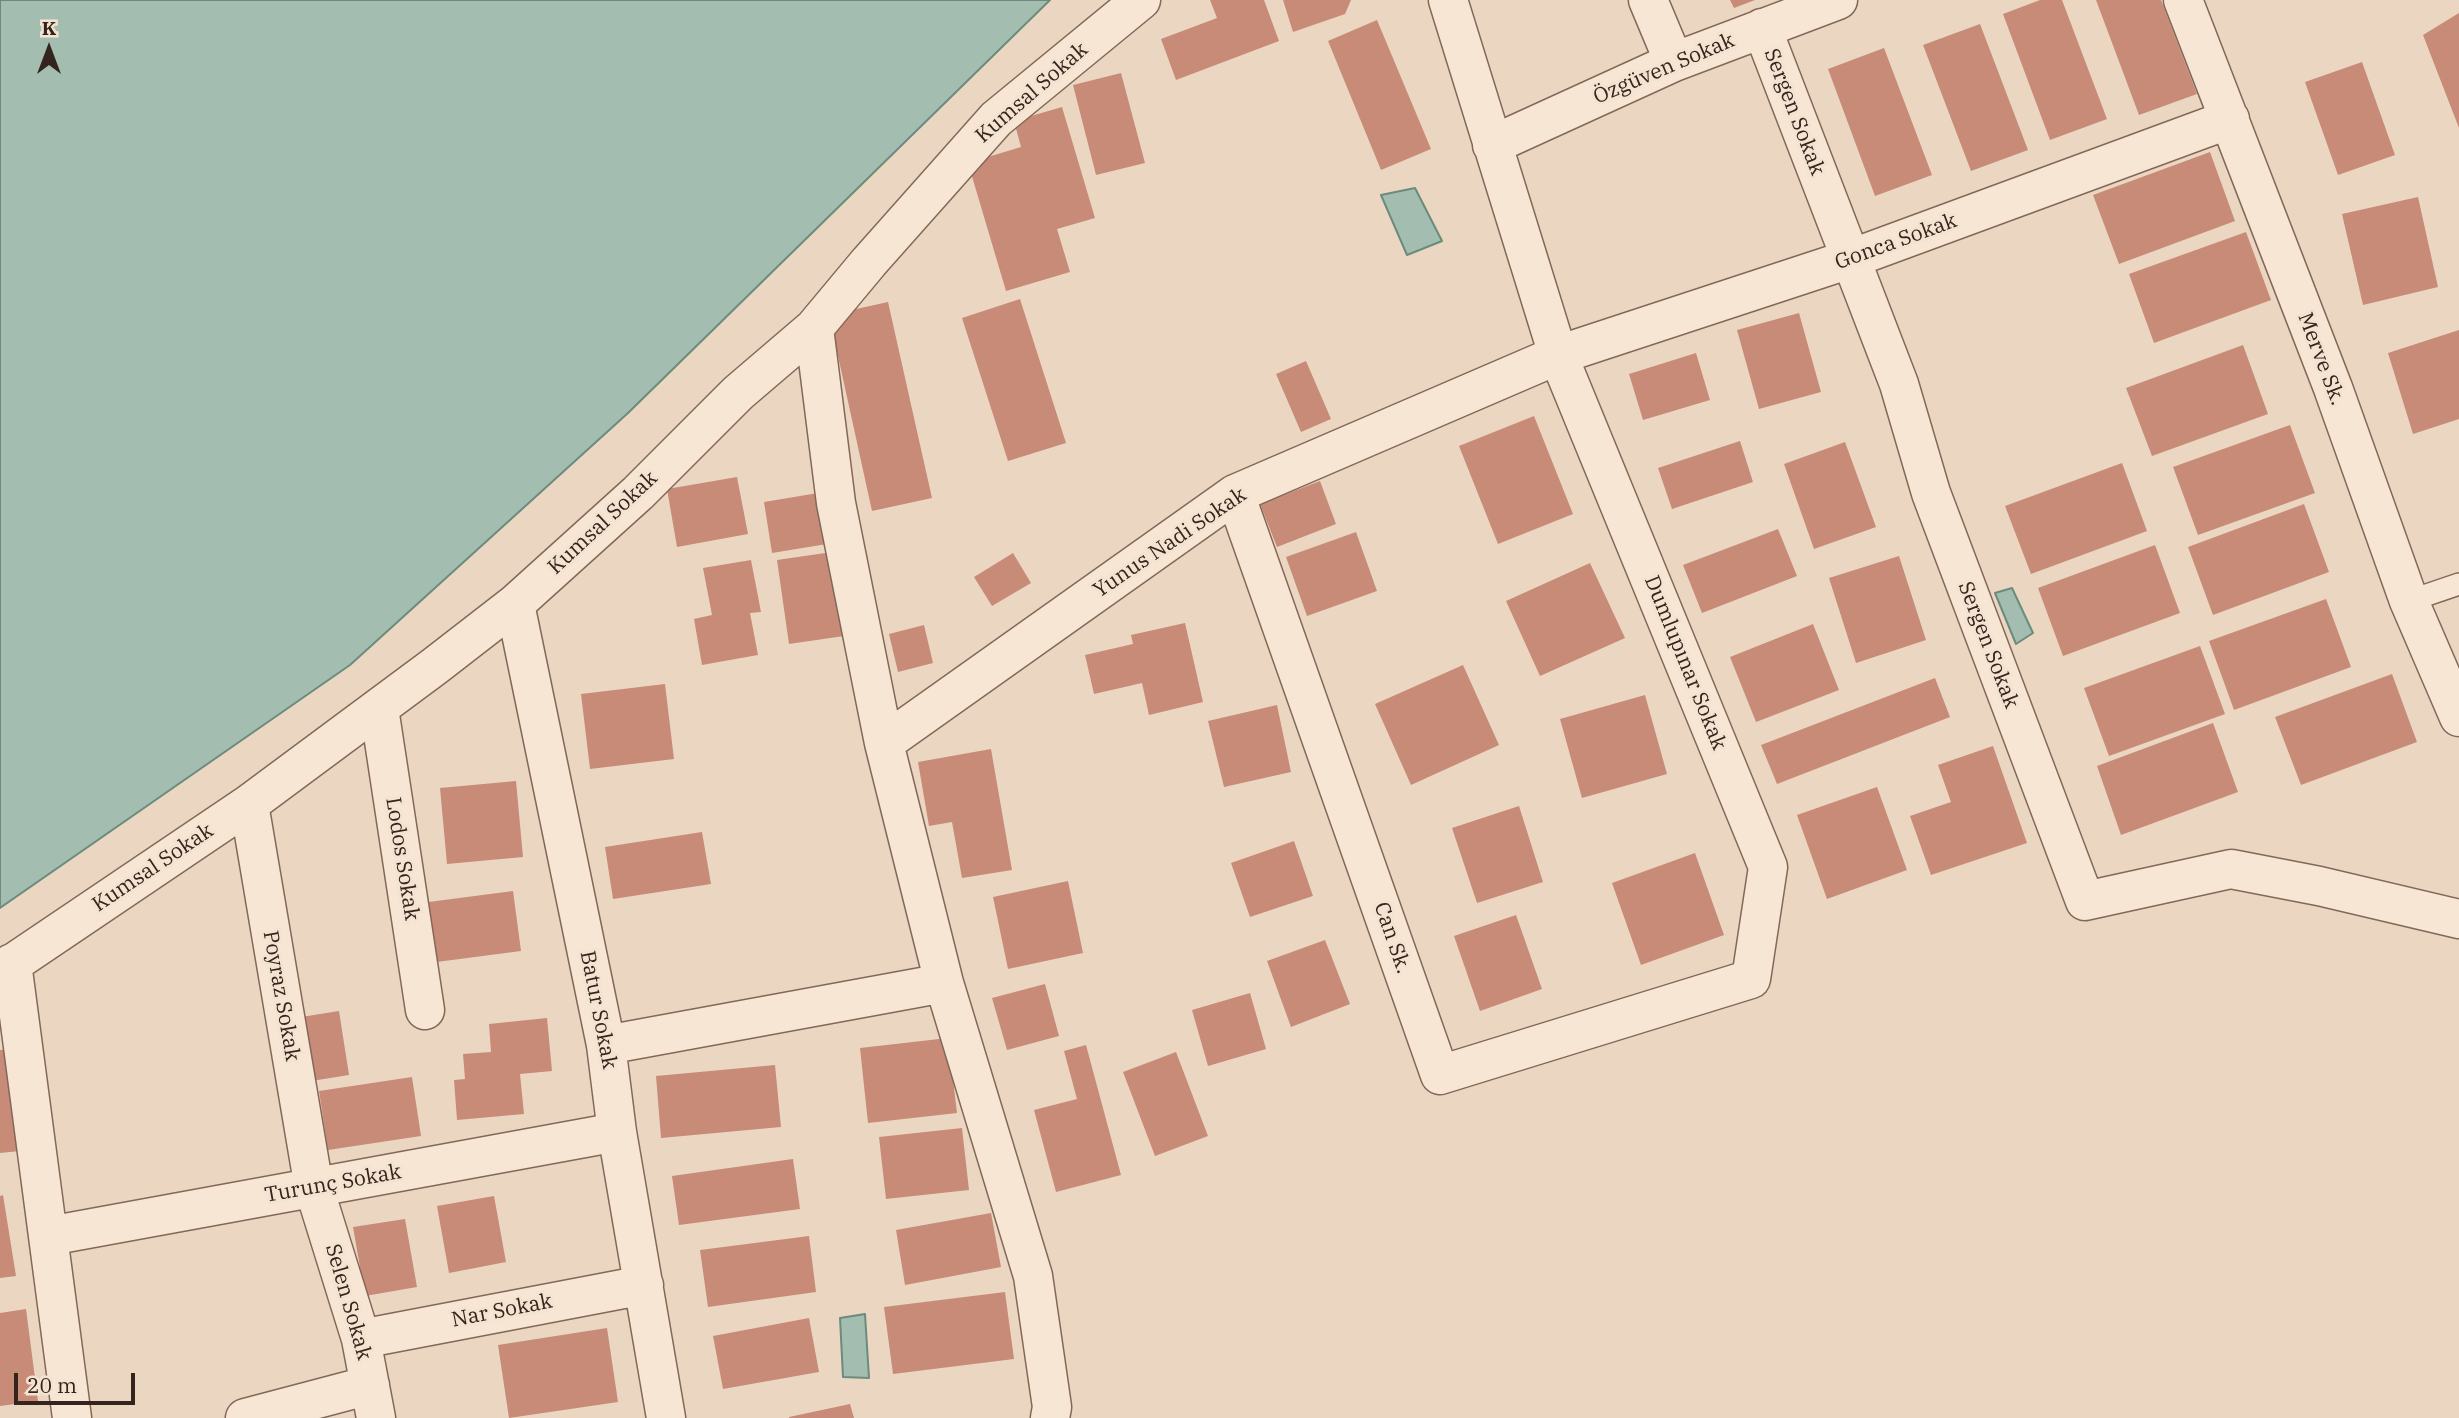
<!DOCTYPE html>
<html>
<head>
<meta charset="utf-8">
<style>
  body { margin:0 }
  #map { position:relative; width:2459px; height:1418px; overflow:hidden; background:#ebd7c1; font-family:"IBM Plex Serif",serif }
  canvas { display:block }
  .north { position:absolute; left:14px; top:14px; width:70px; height:70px; -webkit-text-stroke:5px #f3e3d0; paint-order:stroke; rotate:0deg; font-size:19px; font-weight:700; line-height:28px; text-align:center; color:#34241d }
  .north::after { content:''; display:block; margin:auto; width:24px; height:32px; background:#34241d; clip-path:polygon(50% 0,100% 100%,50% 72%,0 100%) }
  .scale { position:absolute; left:14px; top:1373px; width:121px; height:32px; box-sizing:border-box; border:4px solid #34241d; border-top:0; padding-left:9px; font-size:21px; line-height:24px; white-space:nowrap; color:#34241d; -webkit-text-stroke:5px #f3e3d0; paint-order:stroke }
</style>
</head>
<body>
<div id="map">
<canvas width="2459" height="1418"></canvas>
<div class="north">K</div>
<div class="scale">20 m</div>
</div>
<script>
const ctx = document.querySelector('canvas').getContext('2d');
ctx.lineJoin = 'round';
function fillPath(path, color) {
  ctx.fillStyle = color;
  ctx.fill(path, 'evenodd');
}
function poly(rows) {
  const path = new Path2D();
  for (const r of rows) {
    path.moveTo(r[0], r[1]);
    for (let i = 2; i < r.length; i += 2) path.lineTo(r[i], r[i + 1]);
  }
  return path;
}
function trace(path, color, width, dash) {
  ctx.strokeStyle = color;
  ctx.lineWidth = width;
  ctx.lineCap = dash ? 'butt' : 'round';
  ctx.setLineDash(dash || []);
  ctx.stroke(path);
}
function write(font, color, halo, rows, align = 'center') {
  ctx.font = font + ' "IBM Plex Serif",serif';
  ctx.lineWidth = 6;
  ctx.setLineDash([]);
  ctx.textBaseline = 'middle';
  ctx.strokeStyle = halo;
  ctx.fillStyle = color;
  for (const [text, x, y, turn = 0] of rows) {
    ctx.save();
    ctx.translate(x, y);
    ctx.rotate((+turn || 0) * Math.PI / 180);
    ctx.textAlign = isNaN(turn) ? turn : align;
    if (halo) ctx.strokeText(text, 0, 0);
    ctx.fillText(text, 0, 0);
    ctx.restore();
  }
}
const water = poly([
  [0,0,1050,0,628,413,350,665,0,908,0,0],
  [1415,188,1442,241,1407,255,1381,195,1415,188],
  [2012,588,2033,633,2016,644,1995,593,2012,588],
  [865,1314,869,1378,843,1377,840,1318,865,1314]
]);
fillPath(water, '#a3beb1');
trace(water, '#6b8b7d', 2);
fillPath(poly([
  [1210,0,1264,0,1279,41,1176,80,1161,39,1217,18],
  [1283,0,1351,0,1345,14,1293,32],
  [1730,0,1755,0,1734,8],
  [2040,0,2062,0,2107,119,2050,140,2003,14],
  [2096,0,2161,0,2197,94,2139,115],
  [2459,13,2459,128,2423,35],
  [1377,20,1431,149,1381,170,1328,41],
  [1980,24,2028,150,1971,171,1923,45],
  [1884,48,1932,175,1875,196,1828,69],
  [2362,62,2395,155,2338,175,2305,82],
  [1121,73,1145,163,1096,175,1073,85],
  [1062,107,1095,218,1057,229,1070,272,1006,291,968,163,1021,147,1014,121],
  [2210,152,2235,221,2119,264,2093,195],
  [2418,197,2438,287,2363,305,2342,214],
  [2246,232,2271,300,2154,343,2129,274],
  [1020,299,1066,443,1008,461,962,318],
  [888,302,932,498,872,511,829,315],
  [1799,313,1821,392,1759,409,1737,330],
  [2459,330,2459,419,2413,434,2388,353],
  [2243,345,2268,414,2152,456,2126,388],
  [1696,353,1710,400,1643,420,1629,374],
  [1306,361,1331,419,1301,432,1276,374],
  [1534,416,1573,514,1498,544,1459,446],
  [2290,425,2315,493,2198,535,2173,467],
  [1740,441,1753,482,1672,509,1658,468],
  [1845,442,1876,527,1814,549,1784,464],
  [2122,463,2147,531,2031,574,2005,506],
  [737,477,748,534,677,547,667,489],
  [1320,481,1336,524,1277,547,1260,504],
  [818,493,827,544,772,553,764,502],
  [2304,504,2329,572,2213,615,2188,547],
  [1778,529,1797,576,1702,613,1683,565],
  [1356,532,1377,591,1307,616,1286,557],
  [2155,545,2180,613,2063,656,2038,588],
  [832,552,844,636,789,644,777,560],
  [1013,553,1031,583,992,606,974,577],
  [1899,556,1926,640,1856,663,1829,578],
  [751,560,761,612,750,613,758,655,702,665,694,619,712,615,703,568],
  [1590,563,1625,638,1540,676,1506,601],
  [2326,599,2351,667,2234,710,2209,641],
  [1185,623,1203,702,1149,715,1142,683,1094,694,1085,655,1133,644,1131,635],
  [1813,624,1839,690,1756,722,1730,657],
  [924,625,933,663,898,672,889,634],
  [2200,646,2225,714,2109,756,2084,688],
  [1463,665,1499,745,1411,785,1375,704],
  [2392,674,2417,742,2301,785,2275,717],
  [1935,678,1950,717,1777,784,1761,745],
  [665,684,674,759,590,769,581,694],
  [1645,695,1667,774,1582,798,1560,719],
  [1277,705,1291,772,1224,787,1208,721],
  [2213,723,2238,792,2121,835,2097,766],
  [1993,746,2027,843,1931,875,1910,816,1951,802,1938,765],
  [991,749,1012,870,962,878,952,822,929,826,918,762],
  [516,781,523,857,447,864,440,788],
  [1877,787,1907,870,1827,899,1797,815],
  [1519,806,1543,882,1477,903,1452,828],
  [702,832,711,884,613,899,605,847],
  [1294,841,1313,896,1250,917,1231,863],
  [1695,853,1724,935,1641,965,1612,883],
  [1068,881,1083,953,1008,969,993,897],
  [513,891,521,951,429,963,421,903],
  [1516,915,1542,989,1480,1011,1454,936],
  [1325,940,1350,1004,1291,1027,1267,961],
  [1045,984,1059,1036,1007,1050,992,998],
  [1250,993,1266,1049,1208,1066,1192,1010],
  [339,1011,349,1075,305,1082,295,1018],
  [547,1018,552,1071,520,1074,524,1114,457,1120,454,1080,465,1079,463,1054,491,1052,489,1024],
  [948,1038,957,1113,868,1123,860,1048],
  [1086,1045,1121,1175,1056,1192,1034,1110,1077,1099,1064,1051],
  [9,1049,20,1151,0,1153,0,1050],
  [1176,1052,1208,1136,1155,1156,1123,1072],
  [775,1065,781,1127,661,1138,656,1076],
  [412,1077,421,1136,328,1150,319,1091],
  [962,1128,969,1190,886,1199,879,1137],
  [793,1159,800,1209,679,1225,672,1176],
  [3,1195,16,1276,0,1278,0,1196],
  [494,1196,506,1262,449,1273,437,1206],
  [991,1213,1001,1267,905,1285,896,1230],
  [405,1219,417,1287,365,1296,353,1227],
  [809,1236,816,1292,708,1307,700,1250],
  [1005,1292,1014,1359,893,1374,884,1307],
  [26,1309,38,1401,0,1406,0,1313],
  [809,1318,819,1372,723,1389,713,1336],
  [607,1328,618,1402,509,1418,498,1345],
  [850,1404,854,1418,789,1418,789,1417]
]), '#c78b78');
const lane = poly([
  [2409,601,2459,584]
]);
const street = poly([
  [1648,0,1674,62],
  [2183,0,2333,388,2409,601,2459,717],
  [1762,28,1899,384,1931,493,2085,901,2231,869,2319,886,2459,919],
  [1492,145,1674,62,1838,0],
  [814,328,836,503,884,743,944,983,1033,1276,1052,1407,1050,1418],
  [1235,494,1440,1075,1751,979,1768,867,1558,355,1448,0],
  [515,604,606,1045,617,1132,666,1418],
  [379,708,425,1010],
  [884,743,1235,494,1558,355,1850,259,2230,119],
  [249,804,314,1188,361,1339,376,1418],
  [12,963,72,1418],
  [0,972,249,804,435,666,515,604,638,493,738,393,814,328,869,262,996,119,1141,0],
  [606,1045,944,983],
  [49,1236,617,1132],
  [361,1339,644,1285],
  [245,1418,370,1385]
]);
trace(lane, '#836859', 24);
trace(street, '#836859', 41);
trace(lane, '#f7e6d3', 21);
trace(street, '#f7e6d3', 38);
write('21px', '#34241d', '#f3e3d0', [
  ["Özgüven Sokak",1664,69,-23],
  ["Kumsal Sokak",1032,93,-41],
  ["Sergen Sokak",1794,112,69],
  ["Gonca Sokak",1896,242,-20],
  ["Merve Sk.",2321,359,69],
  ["Kumsal Sokak",603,523,-43],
  ["Yunus Nadi Sokak",1170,543,-34],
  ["Sergen Sokak",1988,645,69],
  ["Dumlupınar Sokak",1685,663,68],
  ["Lodos Sokak",402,859,81],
  ["Kumsal Sokak",153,868,-34],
  ["Can Sk.",1392,938,71],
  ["Poyraz Sokak",281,996,80],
  ["Batur Sokak",598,1010,79],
  ["Turunç Sokak",333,1184,-10],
  ["Selen Sokak",348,1302,74],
  ["Nar Sokak",502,1311,-11]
]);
</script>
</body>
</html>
